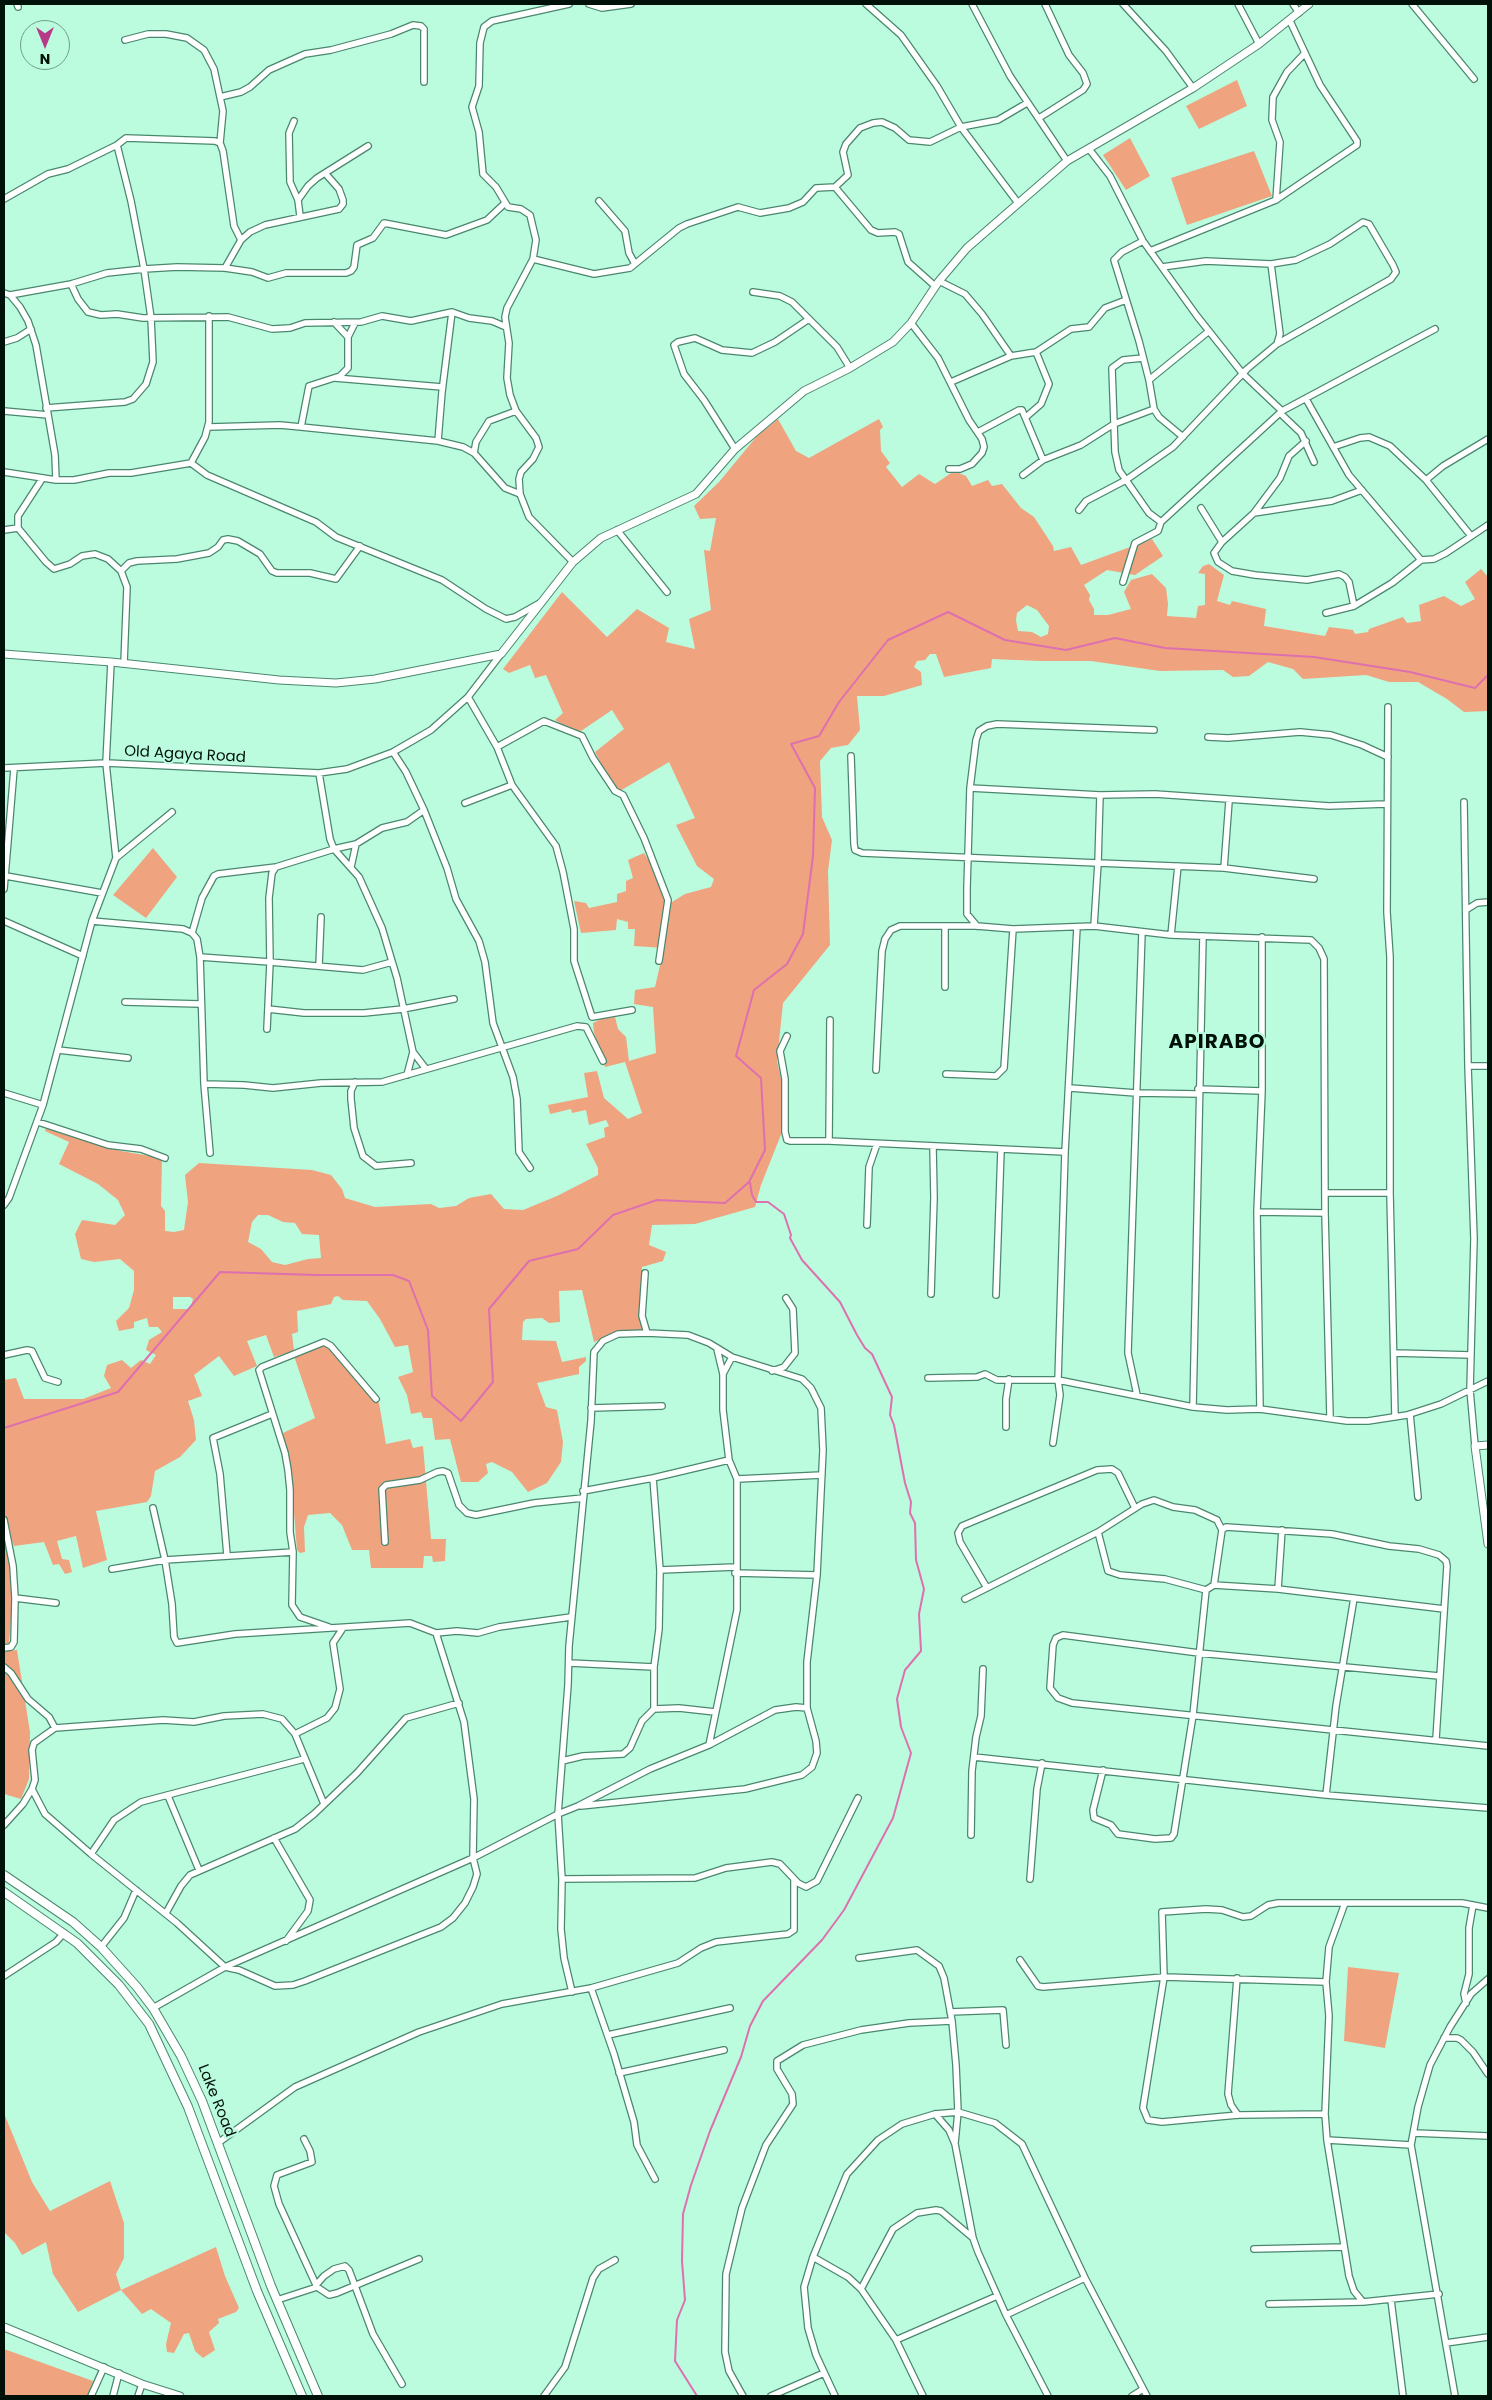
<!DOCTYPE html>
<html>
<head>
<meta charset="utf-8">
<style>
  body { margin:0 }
  #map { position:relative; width:1492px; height:2400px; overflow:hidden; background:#bbfcdf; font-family:Poppins,sans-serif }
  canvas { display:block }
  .frame { position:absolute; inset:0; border:5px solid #001109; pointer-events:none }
  .north { position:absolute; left:20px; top:20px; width:50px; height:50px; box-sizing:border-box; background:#bbfcdf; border:1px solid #709e89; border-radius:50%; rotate:180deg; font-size:14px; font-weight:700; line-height:20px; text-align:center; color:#001109 }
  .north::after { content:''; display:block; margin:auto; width:18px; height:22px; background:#b73a89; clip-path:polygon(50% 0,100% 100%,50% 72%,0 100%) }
</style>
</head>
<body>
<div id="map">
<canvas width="1492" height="2400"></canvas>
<div class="frame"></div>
<div class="north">N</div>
</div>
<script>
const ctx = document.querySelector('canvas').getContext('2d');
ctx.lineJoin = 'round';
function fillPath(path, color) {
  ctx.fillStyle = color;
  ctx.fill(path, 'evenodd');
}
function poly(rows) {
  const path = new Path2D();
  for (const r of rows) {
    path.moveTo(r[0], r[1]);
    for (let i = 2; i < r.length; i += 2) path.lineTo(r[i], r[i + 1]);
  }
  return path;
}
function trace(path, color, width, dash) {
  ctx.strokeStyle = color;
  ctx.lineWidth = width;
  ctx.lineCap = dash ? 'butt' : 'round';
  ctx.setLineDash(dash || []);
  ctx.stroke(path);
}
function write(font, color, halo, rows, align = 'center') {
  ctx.font = font + ' Poppins,sans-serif';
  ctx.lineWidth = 4.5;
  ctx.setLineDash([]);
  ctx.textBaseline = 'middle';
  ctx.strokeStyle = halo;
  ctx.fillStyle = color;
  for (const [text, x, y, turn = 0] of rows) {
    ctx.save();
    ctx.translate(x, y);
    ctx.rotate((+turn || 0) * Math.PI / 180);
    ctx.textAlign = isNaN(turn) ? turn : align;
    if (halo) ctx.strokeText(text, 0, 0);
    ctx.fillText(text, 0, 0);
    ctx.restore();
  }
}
fillPath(poly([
  [1237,80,1247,106,1199,129,1186,106],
  [1130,138,1150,176,1126,190,1103,155],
  [1254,151,1272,196,1187,225,1171,178],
  [778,419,796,451,809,458,879,419,883,427,880,430,881,451,890,463,886,467,902,487,919,474,935,484,954,471,966,476,972,486,988,480,992,486,1002,484,1021,508,1034,517,1053,546,1054,551,1071,547,1081,565,1152,539,1163,556,1135,575,1107,570,1084,585,1090,595,1089,600,1094,609,1094,615,1108,615,1131,609,1124,592,1131,580,1152,574,1166,588,1168,604,1167,616,1196,618,1198,606,1205,605,1205,574,1198,573,1203,566,1209,564,1224,575,1217,601,1230,605,1232,601,1266,609,1264,626,1325,636,1329,627,1353,630,1355,634,1368,632,1369,629,1403,617,1407,623,1421,621,1419,605,1444,596,1461,606,1475,599,1465,582,1481,569,1488,577,1488,711,1464,712,1447,699,1418,682,1389,682,1366,675,1303,679,1293,669,1268,662,1249,676,1233,677,1223,670,1160,671,1091,661,1040,661,992,659,991,668,944,677,936,654,930,654,925,660,917,661,914,667,921,672,922,685,884,696,857,696,860,730,848,745,831,748,820,761,822,817,832,840,828,871,830,945,783,1003,777,1061,784,1092,784,1127,761,1185,755,1207,695,1224,652,1225,649,1245,666,1252,663,1261,642,1267,640,1309,644,1331,616,1333,594,1342,582,1290,559,1291,560,1322,549,1323,542,1318,526,1319,523,1322,522,1340,556,1341,562,1362,586,1357,586,1361,579,1367,579,1374,537,1383,546,1407,557,1410,563,1442,561,1462,547,1483,528,1492,512,1472,492,1462,486,1464,488,1473,478,1482,461,1482,450,1439,435,1440,432,1418,423,1418,421,1412,411,1414,407,1395,398,1377,413,1372,408,1345,395,1347,380,1319,367,1301,343,1300,338,1296,334,1297,331,1304,297,1311,298,1332,292,1334,294,1351,274,1357,266,1335,247,1341,257,1366,234,1376,219,1356,194,1375,202,1396,188,1401,194,1420,196,1440,180,1457,155,1471,151,1496,147,1502,96,1511,107,1560,83,1568,76,1536,57,1541,62,1559,69,1560,72,1572,65,1574,59,1564,53,1565,44,1542,14,1546,4,1518,4,1380,16,1378,24,1399,83,1399,111,1388,104,1376,107,1365,122,1360,131,1368,141,1360,150,1364,156,1355,146,1350,149,1340,162,1332,158,1327,149,1327,147,1318,134,1322,134,1328,119,1331,116,1321,129,1308,134,1290,134,1271,120,1259,94,1262,81,1259,75,1234,82,1220,115,1225,125,1215,118,1200,98,1184,59,1164,69,1142,45,1131,46,1128,121,1151,162,1158,161,1206,165,1211,165,1231,174,1232,184,1230,188,1202,185,1175,199,1163,312,1170,331,1175,342,1189,345,1198,375,1207,431,1204,439,1208,456,1206,469,1198,491,1194,504,1209,523,1210,557,1196,598,1175,598,1168,586,1144,605,1137,604,1128,609,1126,606,1120,589,1125,586,1110,572,1113,571,1109,550,1114,548,1105,588,1097,584,1073,597,1071,604,1098,628,1119,642,1113,625,1062,605,1067,594,1033,593,1023,601,1019,615,1017,618,1029,626,1037,629,1061,656,1053,653,1007,634,1004,635,990,655,987,664,948,634,946,635,929,628,929,628,922,617,919,616,930,581,933,574,901,586,903,589,908,617,902,617,894,626,891,626,881,633,878,628,860,644,853,663,882,672,902,685,894,711,887,714,879,697,866,676,825,695,818,669,762,620,791,607,775,595,752,624,729,612,710,581,731,568,728,555,720,563,713,546,675,535,678,530,665,509,673,503,669,562,592,607,637,637,609,669,628,666,642,695,649,689,619,711,610,704,550,710,551,716,518,700,519,694,506,719,482,757,436],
  [1027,605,1037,610,1049,626,1048,634,1041,637,1032,632,1018,631,1016,620,1017,613],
  [258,1215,268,1215,283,1222,295,1223,302,1234,319,1235,321,1258,308,1259,285,1265,272,1262,261,1249,248,1242,252,1222],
  [173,1297,190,1297,193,1299,190,1309,173,1309],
  [153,848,177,877,146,918,113,895],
  [321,1345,329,1347,379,1403,386,1444,410,1439,413,1448,423,1446,431,1539,446,1539,445,1561,433,1562,432,1556,424,1556,423,1568,371,1568,369,1550,352,1550,342,1525,330,1513,308,1515,304,1527,305,1552,300,1553,297,1550,291,1475,283,1433,315,1418,294,1356],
  [4,1534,11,1568,12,1607,9,1643,4,1644],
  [17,1650,30,1732,29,1779,21,1799,4,1794,4,1651],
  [1348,1967,1399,1973,1385,2048,1344,2041],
  [4,2113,32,2182,50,2211,110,2181,124,2223,124,2258,116,2274,121,2290,216,2247,225,2276,239,2308,236,2312,218,2319,219,2323,209,2332,215,2350,203,2358,195,2351,189,2333,184,2334,174,2353,167,2352,166,2344,171,2323,151,2309,142,2314,121,2290,78,2312,53,2274,46,2242,22,2255,15,2243,4,2232],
  [4,2349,93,2381,87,2396,4,2396]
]), '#efa37f');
trace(poly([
  [4,1428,118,1392,220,1272,316,1275,393,1275,409,1281,428,1330,432,1396,461,1421,493,1382,489,1309,529,1261,578,1249,613,1215,657,1200,725,1203,749,1182,765,1150,761,1078,736,1056,754,990,787,964,803,934,813,856,815,788,791,744,819,736,839,702,888,640,948,612,1005,640,1066,650,1115,638,1165,648,1314,657,1410,672,1475,688,1488,675],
  [697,2396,675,2361,677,2320,685,2300,682,2261,683,2214,691,2185,710,2131,741,2057,750,2026,763,2001,822,1940,844,1910,893,1818,911,1753,901,1727,897,1699,905,1670,921,1651,919,1614,924,1589,916,1560,915,1523,910,1513,911,1502,905,1483,894,1425,890,1415,892,1397,872,1354,865,1348,857,1335,840,1302,802,1260,790,1238,791,1235,784,1214,768,1202,756,1202,752,1195,750,1183]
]), '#de70b0', 2);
const minor = poly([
  [17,4,18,7],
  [569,4,492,21,484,27,480,43,479,86,472,107,479,132,483,174,496,187,508,207,521,209,530,215,536,240,533,259,507,308,505,317,509,343,507,378,510,395,516,411,536,438,539,447,533,459,521,472,519,479,520,494,529,517,573,562],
  [589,4,602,8,631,4],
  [866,4,901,35,937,86,961,127,1018,203],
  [972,4,1010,76,1067,161],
  [1123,4,1166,51,1193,88],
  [1238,4,1259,44],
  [1293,4,1299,13],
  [1412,4,1474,79],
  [125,40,148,34,166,34,187,38,204,50,214,69,223,111,220,143],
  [220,97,241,92,250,87,269,70,305,54,331,50,391,34,413,25,421,26,424,29,424,82],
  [1039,118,1083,90,1087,84,1083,73,1069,55,1045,4],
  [294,121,289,133,290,182,298,200,300,216],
  [1089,149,1110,176,1143,241,1197,316,1243,374,1282,411,1435,329],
  [4,199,48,174,68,169,117,145,126,138,215,141,220,143,223,151,234,226,241,240,225,268],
  [298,200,308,186,317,178,368,146],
  [1276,200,1280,142,1272,120,1273,97,1287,72,1305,53],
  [599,201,625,231,629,253,635,264],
  [241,240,250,232,265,225,339,209,343,204,343,200,339,189,325,173],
  [1150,251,1276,200,1357,145,1357,141,1320,85,1290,21],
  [533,259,594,274,630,268,679,228,687,224,738,207,760,213,789,208,803,202,816,188,835,187],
  [1162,267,1206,261,1271,264,1296,260,1330,244,1363,222,1369,224,1393,265,1396,272,1391,279,1277,344],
  [939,281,965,294,982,314,1011,356],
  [71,284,78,299,88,312,101,315,117,314,143,318,228,317,272,329,290,328,305,323,361,322,382,316,411,321,452,312,469,318,492,321,506,327],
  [935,286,908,262,899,234,895,232,878,233,871,230,835,187,848,175,843,152,846,144,860,128,873,123,882,122,895,128,909,140,930,142,961,127,998,120,1027,103],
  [753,292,780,296,792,302,837,347,850,368],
  [4,293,10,295,20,307,28,321,36,345,55,455,56,480],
  [10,295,71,284,107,273,144,269,131,201,117,145],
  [334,322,348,337],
  [911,323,938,358,969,420,982,439,984,447,982,453,972,464,960,469,949,469],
  [4,342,17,338,31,329],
  [1143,358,1123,360,1112,368,1115,452,1119,470,1126,480,1149,513,1161,522,1282,411],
  [335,378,442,387],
  [1149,380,1209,331],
  [951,382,1011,356,1036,352,1071,329,1089,327,1105,308,1126,300],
  [1306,399,1349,475,1421,560],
  [46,408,125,402,133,399,146,384,153,362,151,318,144,269,177,267,225,268,252,272,268,278,286,273,346,273,351,271,354,267,357,245,373,238,384,223,446,235,487,220,504,204],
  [1154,409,1159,417,1183,437],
  [4,411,48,415],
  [516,411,489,421,476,442,474,453,505,488,520,494],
  [1280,413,1301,433,1314,462],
  [1026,417,1041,404,1049,384,1036,352],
  [209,427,280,425,301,427,309,386,340,376,348,368,348,337,355,323],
  [301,427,438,441,463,447,474,453],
  [978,432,1019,410,1022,410,1043,460],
  [438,441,442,392,452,312],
  [1333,447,1360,438,1369,437,1390,446,1426,480,1471,536],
  [735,449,704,400,684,374,674,345,678,342,695,338,722,350,752,353,775,342,809,319],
  [191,463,207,475,316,522,336,537,442,580,486,609,506,619,515,617,540,603],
  [4,472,56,480,74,480,109,473,131,473,191,463,205,437,209,422,209,316],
  [1023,475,1043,460,1081,445,1114,424,1154,409,1149,380,1139,341,1114,260,1122,252,1143,241],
  [42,479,18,516,18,528,46,562,54,569,70,564,82,556,95,554,108,559,121,571,127,587,124,663],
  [1426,480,1443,466,1488,439],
  [1201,508,1222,542],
  [1079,510,1086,501,1126,480,1173,447,1247,369,1277,344,1280,334,1271,264],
  [1254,513,1280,478,1289,456,1306,441],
  [4,530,18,528],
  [617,530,667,592],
  [121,571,129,563,137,561,177,559,209,553,218,547,223,540,228,539,238,541,260,554,272,571,277,573,310,573,336,579,360,546],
  [1123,582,1135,543,1158,531,1161,522],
  [1354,606,1349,582,1345,577,1339,574,1307,580,1255,575,1232,571,1218,562,1214,553,1222,542,1254,513,1332,501,1362,490],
  [1326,613,1354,606,1392,583,1421,560,1434,559,1446,553,1488,525],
  [468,697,497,747,544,721,582,736,593,758,615,791,623,795,644,838,668,900,659,961],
  [1388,707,1387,912,1390,957,1390,1193,1395,1417],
  [1208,737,1228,738,1300,732,1331,735,1362,745,1388,757],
  [497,747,512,785,556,846,563,872,574,929,574,961,592,1017,632,1010],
  [393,752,406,772,424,810,447,868,456,899,479,941,485,962,493,1023,513,1077,517,1099,519,1152,530,1168],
  [851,756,854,844,855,850,862,853,1098,863,1100,795],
  [4,768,106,763,319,773,347,769,393,752,431,730,468,697,501,654],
  [319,773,330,839,334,849,359,877,382,928,397,978,413,1052,407,1075],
  [970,788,1100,795,1155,794,1329,806,1386,804],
  [1464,802,1468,1066,1474,1239,1470,1390,1475,1446],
  [465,803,512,785],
  [116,858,172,812],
  [351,867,356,844],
  [1224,868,1229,801],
  [6,876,102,893],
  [4,889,14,769],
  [1466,910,1477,903,1488,902],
  [4,921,83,956],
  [92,921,183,929,192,933,197,939,200,957,204,1084,210,1153],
  [977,926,967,914,967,888,970,788,976,740,979,731,987,726,997,724,1154,730],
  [1094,926,1098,863,1224,868,1314,879],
  [192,933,202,898,214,876,218,874,276,867],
  [1171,935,1178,866],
  [200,957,270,962,269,898,272,873,276,867,334,849,356,844,382,828,407,822,424,810],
  [319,966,321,917],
  [945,987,945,926],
  [125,1002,200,1004],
  [268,1009,304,1013,364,1013,403,1009,454,999],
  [267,1029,270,962,363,970,392,962],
  [787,1036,780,1051,785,1079,785,1132,787,1140,790,1141,829,1141,1065,1152],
  [58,1050,128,1058],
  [413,1052,426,1069],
  [1468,1066,1488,1066],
  [876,1070,882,951,885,939,891,930,900,926,977,926,1013,929,1094,926,1171,935,1311,940,1319,948,1324,959,1325,1213,1330,1417],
  [946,1074,996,1076,1004,1068,1013,929],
  [355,1082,351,1091,351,1099,354,1128,363,1156,376,1166,411,1163],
  [204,1084,244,1085,273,1088,321,1083,382,1082,577,1026,586,1027,603,1061],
  [1070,1088,1136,1093,1199,1094],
  [1198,1089,1262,1091],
  [4,1093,43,1105],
  [38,1122,108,1145,141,1149,165,1158],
  [829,1141,830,1020],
  [1325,1193,1390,1193],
  [4,1205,9,1198,43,1105,92,921,116,858,106,763,111,662],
  [1257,1212,1325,1213],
  [867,1225,869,1167,877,1144],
  [645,1273,642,1316,647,1333],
  [931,1294,934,1198,933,1147],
  [996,1295,1001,1150],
  [1394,1353,1471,1355],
  [4,1355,27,1350,32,1351,45,1378,58,1382],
  [772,1371,784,1367,795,1353,793,1309,786,1298],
  [723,1374,732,1357],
  [928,1378,977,1377,985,1374,997,1380,1058,1380,1193,1407,1227,1410,1260,1409,1347,1421,1368,1421,1407,1415,1441,1404,1488,1381],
  [1137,1395,1128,1353,1142,932],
  [1193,1407,1203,936],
  [591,1408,662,1406],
  [1260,1409,1257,1212,1262,1091,1262,937],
  [1410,1414,1418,1497],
  [1006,1427,1006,1399,1009,1379],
  [1053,1443,1060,1395,1058,1380,1065,1152,1077,927],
  [653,1478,660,1570,659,1629,654,1667,654,1709,679,1708,715,1712],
  [737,1479,822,1475],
  [583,1491,653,1478,729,1460],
  [153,1508,165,1560,172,1604,174,1637,177,1643,235,1634,410,1623,436,1633,464,1722,474,1799,473,1858,477,1874,473,1887,465,1903,453,1918,441,1927,305,1981,293,1985,275,1986,239,1970,225,1967,177,1923,91,1854,45,1814,32,1789,35,1780,32,1750,34,1743,55,1728,163,1720,194,1722,224,1716,263,1714,282,1719,295,1734,324,1804],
  [4,1520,13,1566,15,1598,14,1642,11,1647,4,1648],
  [1098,1532,1108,1571,1120,1575,1165,1579,1206,1590,1214,1585,1278,1589,1444,1609],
  [385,1542,382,1489,386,1485,420,1480,437,1472,443,1471,448,1473,459,1505,467,1513,476,1515,534,1503,583,1498],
  [227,1555,220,1474,213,1438,272,1414],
  [112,1569,165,1560,293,1552],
  [660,1570,735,1567],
  [1214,1585,1222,1530,1226,1527,1332,1534,1389,1546,1419,1549,1439,1555,1446,1561,1447,1566,1436,1739],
  [987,1588,960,1542,958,1533,962,1526,1097,1470,1112,1469,1118,1473,1135,1508],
  [1278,1589,1282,1530],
  [15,1598,56,1603],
  [965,1599,1098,1532,1142,1504,1154,1500,1173,1507,1195,1510,1217,1520,1222,1530],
  [329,1627,300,1617,292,1605,293,1552,290,1532,290,1490,288,1470,285,1453,259,1370,262,1367,324,1342,331,1346,376,1399],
  [436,1633,457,1631,478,1633,499,1627,571,1617],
  [569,1663,654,1667],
  [4,1667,11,1673,28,1699,49,1717,55,1728],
  [1439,1676,1199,1653,1063,1635,1056,1638,1053,1645,1050,1688,1058,1698,1072,1703,1488,1746],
  [295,1734,327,1718,335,1708,340,1689,333,1643,343,1628],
  [709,1745,737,1610,737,1479,729,1460,723,1410,723,1374,717,1349],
  [974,1757,1326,1795,1488,1808],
  [562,1761,583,1756,623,1754,630,1748,642,1721,654,1709],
  [1103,1770,1093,1810,1094,1818,1111,1825,1118,1834,1155,1839,1171,1838,1174,1834,1193,1715,1206,1590],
  [1326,1795,1336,1706,1354,1598],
  [168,1796,199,1870],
  [581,1806,745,1789,802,1775,812,1767,817,1753,816,1741,807,1708,807,1662,817,1575,735,1573],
  [4,1825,23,1804,32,1789],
  [971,1835,972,1771,976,1737,981,1716,983,1669],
  [274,1838,310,1900,308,1911,286,1941],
  [91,1854,114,1820,141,1802,304,1759],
  [562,1879,695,1878,726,1868,772,1862,780,1864,798,1883,806,1887,817,1881,858,1798],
  [1030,1879,1037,1789,1042,1763],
  [1345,1903,1329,1947,1326,1982,1329,2016,1325,2114,1327,2140,1349,2276,1354,2291,1363,2302,1439,2294],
  [166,1913,181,1886,190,1875,295,1829,314,1814,357,1773,406,1718,459,1703],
  [101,1947,124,1918,136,1890],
  [859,1958,917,1950,939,1966,944,1978,952,2021,956,2065,958,2112,955,2143],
  [1020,1960,1038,1986,1043,1987,1164,1977,1326,1982],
  [4,1976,56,1942,64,1933],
  [1237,1978,1228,2094,1231,2105,1238,2115],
  [591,1988,678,1963,701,1948,716,1942,788,1934,794,1930,794,1879],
  [572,1992,564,1958,561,1929,562,1879,558,1814,568,1685,569,1646,591,1421,594,1352,603,1341,618,1334,647,1333,688,1335,709,1343,732,1357,802,1379,811,1388,821,1408,823,1450,817,1575],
  [1466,2003,1464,1994,1469,1974,1469,1928,1473,1905],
  [153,2008,225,1967,473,1858,558,1814,578,1806,650,1769,709,1745,775,1710,796,1707,807,1708],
  [950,2012,1003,2010,1006,2045],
  [608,2035,730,2008],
  [1444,2038,1457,2038,1461,2040,1473,2052,1488,2074],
  [619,2073,724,2050],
  [935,2114,949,2130,955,2144,973,2238,978,2252,1006,2315,1048,2396],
  [1325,2114,1238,2115,1162,2122,1148,2120,1143,2108,1164,1977,1162,1912,1206,1909,1222,1910,1243,1917,1251,1916,1268,1905,1278,1903,1462,1903,1488,1908],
  [1414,2133,1488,2136],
  [304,2139,310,2151,312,2162,277,2175,274,2186,279,2204,317,2287,329,2295,337,2293,419,2259],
  [1327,2140,1411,2145],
  [218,2143,295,2087,419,2032,502,2004,591,1988,614,2054,634,2122,637,2145,655,2179],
  [1254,2249,1344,2247],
  [813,2257,848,2277,861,2289,896,2340,923,2396],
  [316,2285,324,2276,334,2269,345,2266,349,2270,373,2334,402,2384],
  [861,2289,893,2229,917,2213,936,2210,941,2211,973,2238],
  [277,2300,317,2287],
  [1391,2300,1403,2396],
  [1269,2304,1363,2302],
  [1006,2315,1085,2278],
  [896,2340,997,2296],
  [1446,2343,1488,2337],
  [91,2396,104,2367],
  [113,2396,119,2373],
  [138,2396,142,2384],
  [544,2396,565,2367,593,2278,599,2269,615,2260],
  [743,2396,729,2371,725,2352,726,2274,742,2208,766,2145,793,2104,792,2094,777,2069,777,2061,803,2045,861,2030,909,2023,952,2021],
  [771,2396,824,2373],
  [835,2396,816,2355,808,2328,804,2287,813,2257,847,2174,878,2140,902,2124,935,2114,958,2112,995,2123,1022,2144,1085,2278,1147,2396],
  [1132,2396,1143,2389],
  [1455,2396,1411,2145,1418,2107,1430,2065,1450,2027,1471,1994,1488,1979]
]);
const tertiary = poly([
  [4,654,111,662,279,680,336,683,375,679,501,654,573,562,601,538,696,494,735,449,804,391,850,368,893,342,911,323,939,281,967,248,1067,161,1193,88,1259,44,1309,4],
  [1488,1445,1475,1446,1488,1544],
  [4,2327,142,2384,180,2396]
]);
const secondary = poly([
  [4,1875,73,1922,101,1947,137,1987,153,2008,181,2056,202,2101,271,2286,318,2396],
  [4,1892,77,1943,119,1985,149,2024,188,2107,257,2291,302,2396]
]);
trace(minor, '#4a876e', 8);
trace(tertiary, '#4a876e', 9);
trace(secondary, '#4a876e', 10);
trace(minor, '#fff', 5.5);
trace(tertiary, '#fff', 7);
trace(secondary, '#fff', 8);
write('15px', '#001109', '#bbfcdf', [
  ["Old Agaya Road",185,755,3],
  ["Lake Road",216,2101,68]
]);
ctx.letterSpacing = '1px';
write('bold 20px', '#001109', '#bbfcdf', [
  ["APIRABO",1217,1043]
]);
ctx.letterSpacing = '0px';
</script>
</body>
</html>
